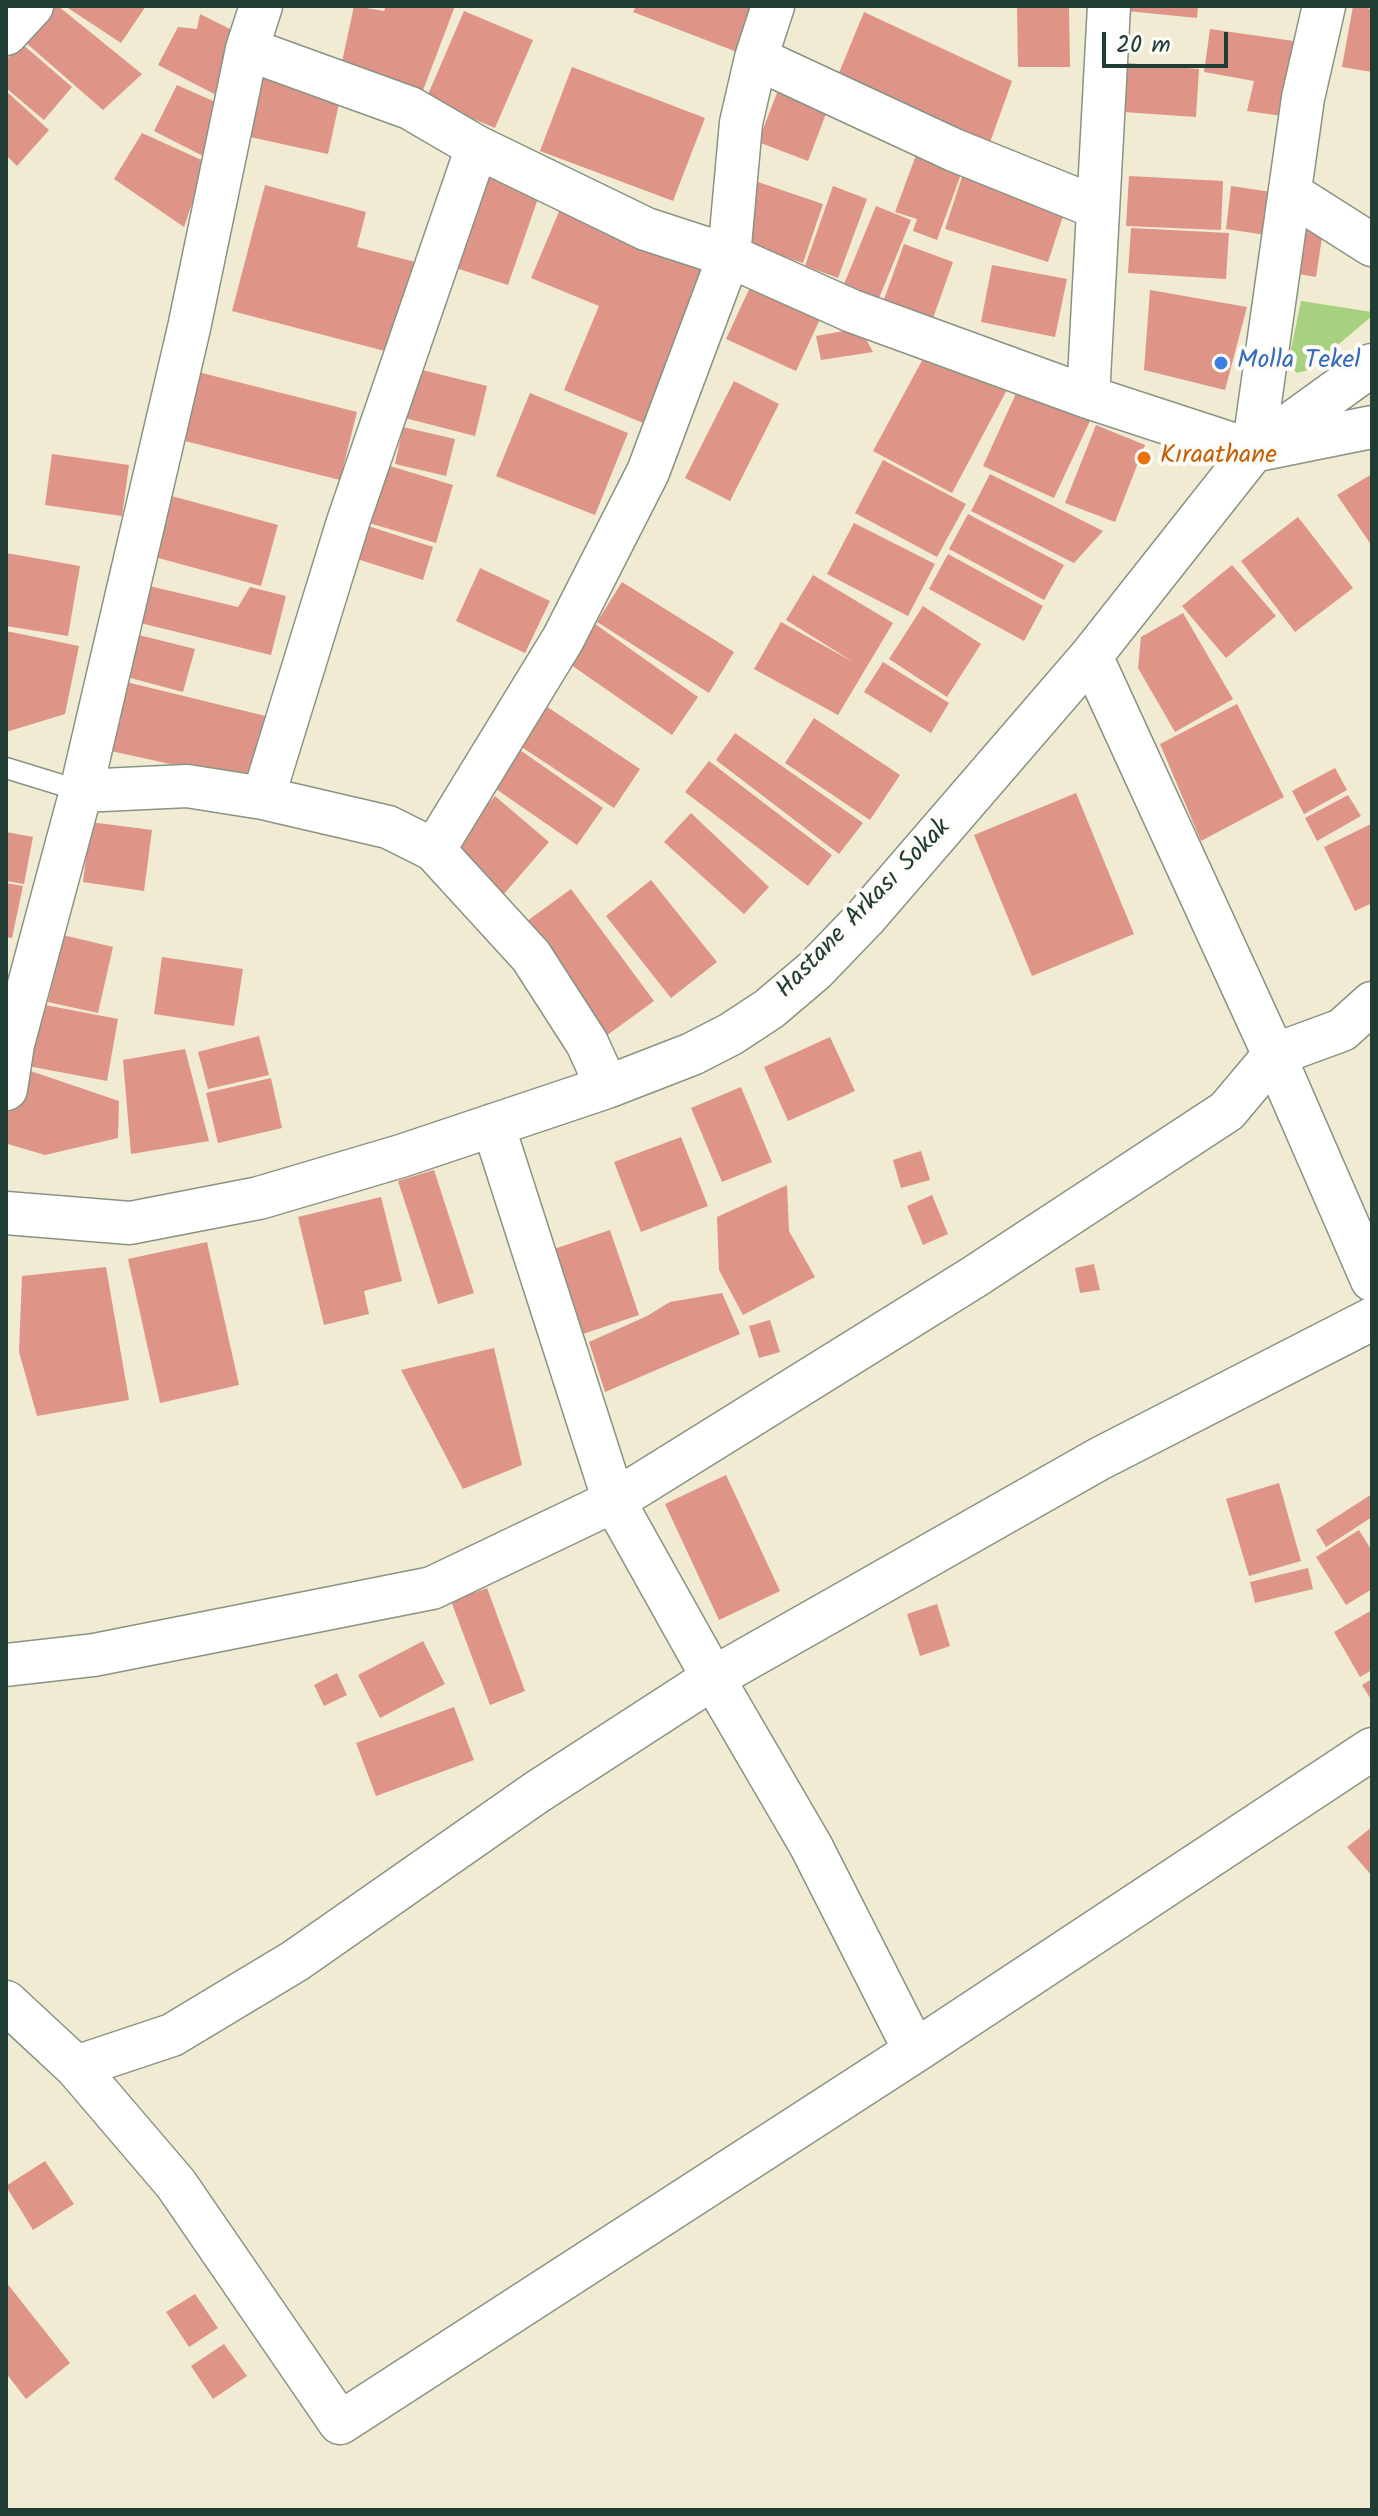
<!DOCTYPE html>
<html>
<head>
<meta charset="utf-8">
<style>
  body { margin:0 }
  #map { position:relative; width:1378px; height:2516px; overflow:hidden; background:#f0ebd2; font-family:Kalam,sans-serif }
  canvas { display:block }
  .frame { position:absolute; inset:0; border:8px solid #1f3d34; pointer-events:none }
  .scale { position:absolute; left:1102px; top:32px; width:126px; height:36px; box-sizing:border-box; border:4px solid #1f3d34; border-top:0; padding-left:10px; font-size:24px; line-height:28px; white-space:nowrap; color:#1f3d34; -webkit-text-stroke:6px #fdfcf7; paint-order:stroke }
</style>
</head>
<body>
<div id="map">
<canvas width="1378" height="2516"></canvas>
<div class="frame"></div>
<div class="scale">20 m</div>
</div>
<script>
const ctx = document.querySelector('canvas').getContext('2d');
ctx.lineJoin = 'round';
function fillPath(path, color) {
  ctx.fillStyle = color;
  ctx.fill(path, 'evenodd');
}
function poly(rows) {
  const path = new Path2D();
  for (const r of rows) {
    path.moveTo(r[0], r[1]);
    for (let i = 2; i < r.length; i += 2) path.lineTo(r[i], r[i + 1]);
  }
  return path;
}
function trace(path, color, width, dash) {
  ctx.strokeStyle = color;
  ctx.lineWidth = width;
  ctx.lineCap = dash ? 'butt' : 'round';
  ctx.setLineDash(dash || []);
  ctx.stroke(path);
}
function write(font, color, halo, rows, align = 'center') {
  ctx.font = font + ' Kalam,sans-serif';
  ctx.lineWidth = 8;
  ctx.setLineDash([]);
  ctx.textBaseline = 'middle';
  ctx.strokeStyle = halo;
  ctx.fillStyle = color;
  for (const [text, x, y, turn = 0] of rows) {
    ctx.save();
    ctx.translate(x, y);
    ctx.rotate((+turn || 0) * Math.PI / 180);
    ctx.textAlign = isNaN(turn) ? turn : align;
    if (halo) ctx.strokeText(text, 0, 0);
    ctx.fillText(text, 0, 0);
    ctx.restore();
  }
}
fillPath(poly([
  [1301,301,1372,312,1372,316,1308,370,1297,373,1288,364]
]), '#a6d17e');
fillPath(poly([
  [54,6,58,6,142,74,103,110,25,42],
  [65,6,146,6,121,43],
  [354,6,384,11,386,6,455,6,419,101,340,71],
  [636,6,755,6,737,52,633,12],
  [1017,6,1069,6,1070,67,1018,67],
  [1117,6,1198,6,1197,18,1117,10],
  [1353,6,1372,9,1372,72,1342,67],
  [464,11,533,40,495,128,426,99],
  [864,12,1012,81,988,148,834,85],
  [200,14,246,37,226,100,158,65,178,27,197,29],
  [1210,29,1301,42,1283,116,1247,111,1254,81,1204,72],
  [21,43,72,87,44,120,6,88,6,60],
  [1127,63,1199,69,1196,117,1123,112],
  [251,65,343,85,328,154,236,134],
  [572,67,705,118,673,201,540,151],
  [782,80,832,98,808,161,758,142],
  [177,85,222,105,209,159,154,131],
  [6,91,49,130,17,166,6,155],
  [142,133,206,162,184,227,114,179],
  [919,147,965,163,937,240,913,231,917,219,895,212],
  [491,166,543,184,508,285,456,268],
  [963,174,1066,207,1048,262,945,229],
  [1129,176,1223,181,1221,230,1126,226],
  [755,181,823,204,803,263,735,240],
  [265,185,366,212,357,247,423,264,400,355,232,311],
  [833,186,867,199,838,278,805,266],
  [1231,186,1272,192,1266,235,1226,229],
  [563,202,710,263,643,423,564,390,599,306,531,278],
  [876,206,911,220,877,303,842,289],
  [1131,228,1229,233,1226,279,1128,273],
  [1307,229,1323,231,1316,277,1299,274],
  [904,244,953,262,932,321,883,302],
  [992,265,1067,279,1055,337,981,322],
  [752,283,822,315,796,371,726,339],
  [1150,290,1247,307,1225,390,1144,370],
  [860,328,873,352,821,360,816,336],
  [931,344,1009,386,952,493,873,451],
  [406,366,487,386,475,436,393,415],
  [194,371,357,412,340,480,177,439],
  [734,381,779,404,730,501,685,478],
  [1018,389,1090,421,1054,498,983,466],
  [530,393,628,433,595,515,496,476],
  [1096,425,1145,445,1115,522,1065,503],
  [403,427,455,439,446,476,395,464],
  [52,454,129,465,122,516,45,505],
  [883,460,966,504,937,557,855,513],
  [373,461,453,485,436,543,356,519],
  [990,474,1103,531,1074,563,971,511],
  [1372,474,1372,546,1337,495],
  [168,495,278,525,261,586,151,556],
  [968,514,1064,565,1044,600,949,549],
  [1298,517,1353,588,1295,632,1241,561],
  [854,523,935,564,908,616,827,574],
  [365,525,433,547,423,580,354,558],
  [6,553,80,566,68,636,6,626],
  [948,554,1043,606,1024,641,929,589],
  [1232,565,1276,616,1226,658,1182,606],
  [480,568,550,601,525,653,456,621],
  [813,575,893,623,838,715,754,669,781,622,855,663,786,620],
  [622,582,734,652,709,693,597,622],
  [141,584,238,607,250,587,286,596,271,655,132,621],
  [923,606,981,644,947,697,889,659],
  [1183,613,1233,699,1175,732,1138,668,1141,637],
  [591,621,698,697,672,735,564,660],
  [6,631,79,646,65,714,6,732],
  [135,634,195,649,183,692,123,676],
  [883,662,949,703,931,733,864,692],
  [114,679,278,719,262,784,97,748],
  [540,702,640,769,614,808,514,742],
  [1237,704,1284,797,1201,841,1160,744],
  [814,718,900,775,870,820,785,763],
  [735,733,863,823,839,854,716,760],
  [510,743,603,808,577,845,483,780],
  [709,761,832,855,808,886,685,792],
  [1335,768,1347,790,1304,814,1292,791],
  [1076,793,1134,934,1032,976,974,835],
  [1348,795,1361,816,1317,841,1305,818],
  [495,796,549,842,503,895,449,849],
  [691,813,769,887,744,914,664,842],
  [90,822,152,830,144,891,83,882],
  [1371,824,1372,903,1355,911,1324,847],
  [6,832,33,837,24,884,6,881],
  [651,880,717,962,671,998,606,916],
  [6,883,23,886,12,938,6,937],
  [571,889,654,1001,606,1036,523,924],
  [63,935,113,947,98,1013,48,1002],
  [162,957,243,969,234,1026,154,1014],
  [40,1004,118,1019,107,1081,28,1066],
  [259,1036,269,1075,208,1089,198,1052],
  [830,1037,855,1091,788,1121,764,1067],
  [185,1049,209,1141,131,1154,123,1060],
  [16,1066,119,1101,118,1138,45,1155,8,1144,6,1106],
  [271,1078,282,1128,218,1143,206,1093],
  [741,1087,772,1162,722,1182,691,1108],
  [681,1137,708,1206,641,1232,614,1162],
  [921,1151,930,1180,901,1188,893,1160],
  [434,1170,474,1293,438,1304,398,1181],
  [787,1185,789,1231,815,1277,743,1315,719,1270,717,1217],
  [932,1195,948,1234,923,1245,907,1206],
  [381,1197,402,1281,364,1291,369,1314,324,1325,298,1217],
  [610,1230,639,1315,583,1334,554,1249],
  [207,1242,239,1385,160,1403,128,1259],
  [1094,1264,1100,1290,1080,1293,1075,1268],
  [106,1267,129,1400,37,1416,19,1352,22,1276],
  [722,1293,740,1334,605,1392,589,1342,647,1316,670,1302],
  [770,1320,780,1352,759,1358,749,1326],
  [494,1348,522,1465,463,1489,401,1370],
  [726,1475,780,1591,719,1620,665,1504],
  [1279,1483,1301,1561,1249,1576,1226,1499],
  [1372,1494,1372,1517,1326,1547,1316,1530],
  [1359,1530,1372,1551,1372,1589,1346,1605,1316,1557],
  [1308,1568,1313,1589,1255,1603,1250,1582],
  [487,1588,525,1691,490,1705,451,1601],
  [937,1604,950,1646,920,1656,907,1614],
  [1372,1610,1372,1670,1360,1677,1334,1632],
  [423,1641,445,1684,380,1718,358,1675],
  [337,1673,347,1695,324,1706,314,1685],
  [1372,1679,1372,1701,1362,1685],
  [454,1707,474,1760,376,1796,356,1743],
  [1372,1827,1372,1876,1347,1847],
  [45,2161,74,2204,33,2230,6,2186],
  [6,2282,70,2363,26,2399,6,2373],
  [195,2294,218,2328,189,2347,166,2312],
  [224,2344,247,2376,213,2399,191,2366]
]), '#df9488');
const lane = poly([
  [6,768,81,791]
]);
const street = poly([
  [6,34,32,6],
  [247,49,410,108,477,147,646,229,729,256,852,311,1088,397,1253,451,1372,427],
  [756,58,954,150,1098,208],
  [1290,193,1372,245],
  [1088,397,1109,6],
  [1253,451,1303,98,1324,6],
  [1091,656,1274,1055,1372,1280],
  [81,791,187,786,263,798,388,827,434,850,531,956,587,1043,607,1087],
  [263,798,348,522,477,147],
  [434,850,563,639,648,472,729,256,741,123,756,58,773,6],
  [6,1089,13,1044,81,791,189,328,247,49,261,6],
  [493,1125,614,1501,713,1678,811,1846,915,2051],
  [6,1213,130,1223,259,1198,401,1156,607,1087,692,1054,731,1034,769,1009,815,970,865,918,1091,656,1253,451,1372,365],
  [6,1665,94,1655,432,1588,614,1501,974,1277,1227,1111,1274,1055,1342,1030,1372,1003],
  [6,2002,76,2067,176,2184,340,2423,915,2051,1372,1749],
  [76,2067,172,2035,295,1961,537,1792,713,1678,1099,1459,1372,1319]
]);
trace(lane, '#889483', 23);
trace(street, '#889483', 45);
trace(lane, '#fff', 20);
trace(street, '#fff', 42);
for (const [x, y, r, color] of [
  [1221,363,8,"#3f7fe0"],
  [1144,458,8,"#e8710a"]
]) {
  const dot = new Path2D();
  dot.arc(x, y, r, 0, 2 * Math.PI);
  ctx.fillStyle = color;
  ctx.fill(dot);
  trace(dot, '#fdfcf7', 3);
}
write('26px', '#366cbe', '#fdfcf7', [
  ["Molla Tekel",1237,363]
], 'left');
write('26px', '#c56008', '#fdfcf7', [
  ["Kıraathane",1160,458]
], 'left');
write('26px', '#1f3d34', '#fdfcf7', [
  ["Hastane Arkası Sokak",865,910,-46]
]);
</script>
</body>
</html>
